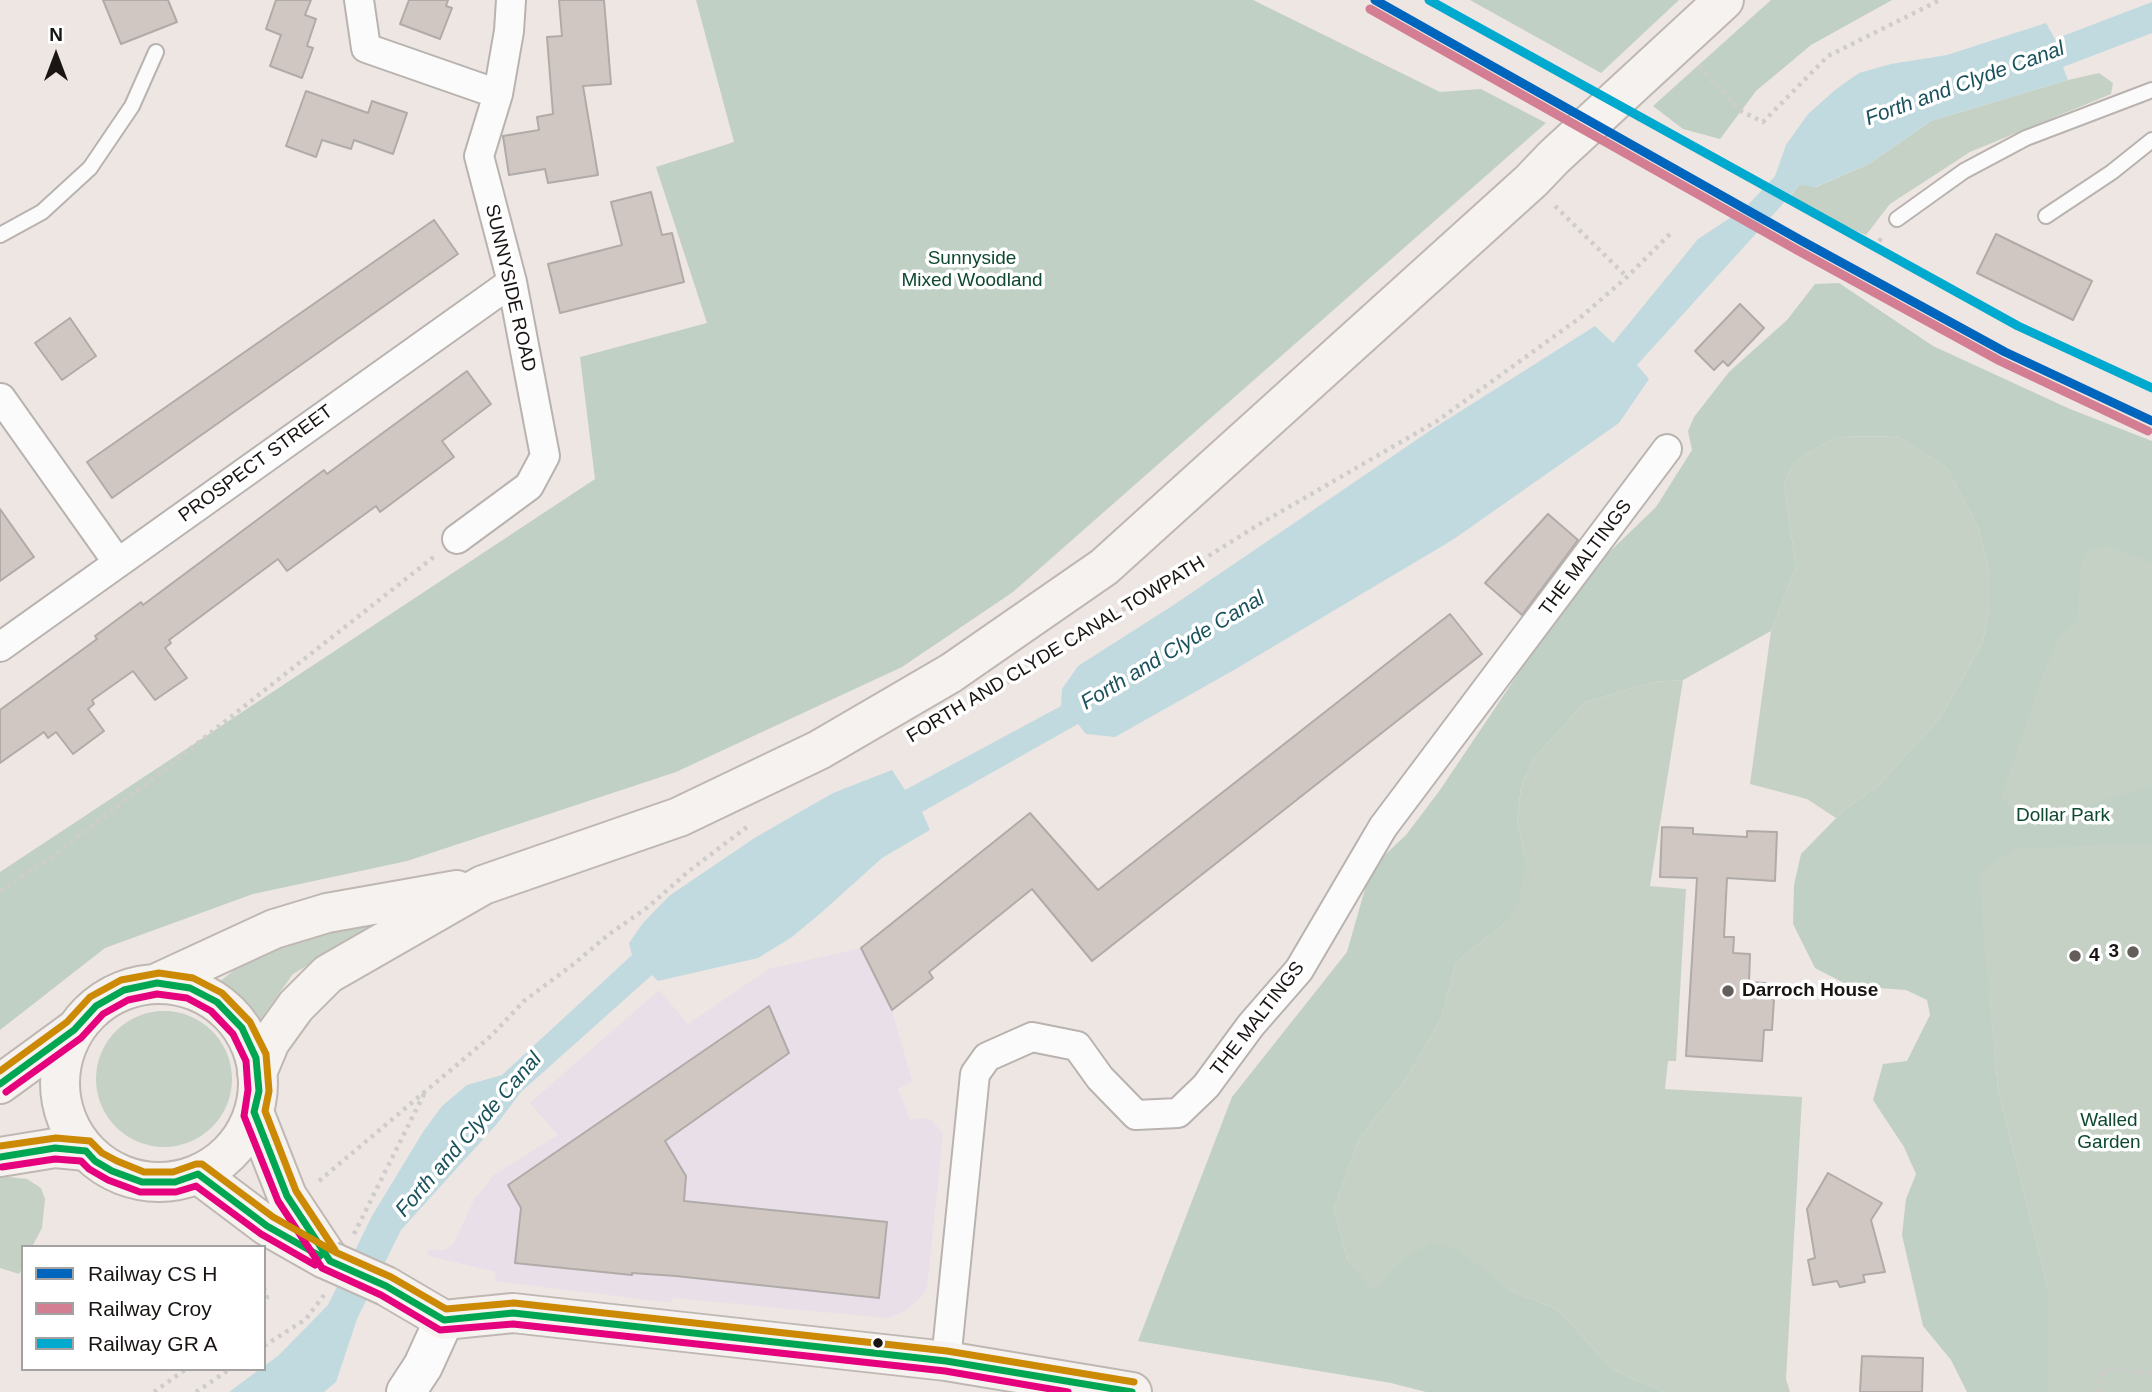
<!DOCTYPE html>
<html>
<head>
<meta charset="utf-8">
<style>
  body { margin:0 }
  #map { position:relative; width:2152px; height:1392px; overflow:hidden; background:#eee6e2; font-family:Arial,sans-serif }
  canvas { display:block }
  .legend { position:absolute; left:21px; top:1245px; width:245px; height:126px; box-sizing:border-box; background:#fff; border:2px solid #a3a1a1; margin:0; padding:9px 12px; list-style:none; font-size:21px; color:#1a1513 }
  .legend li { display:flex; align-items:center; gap:14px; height:35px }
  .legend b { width:35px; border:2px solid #a3a1a1 }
  .north { position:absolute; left:21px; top:21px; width:70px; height:70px; -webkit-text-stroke:5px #fff; paint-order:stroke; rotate:0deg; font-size:19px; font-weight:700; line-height:28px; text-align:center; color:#1a1513 }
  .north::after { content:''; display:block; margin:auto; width:24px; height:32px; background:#1a1513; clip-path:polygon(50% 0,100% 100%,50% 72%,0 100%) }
</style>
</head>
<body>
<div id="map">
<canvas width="2152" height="1392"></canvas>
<ul class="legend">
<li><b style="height:9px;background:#0065bd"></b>Railway CS H</li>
<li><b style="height:9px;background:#d37e92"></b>Railway Croy</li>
<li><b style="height:9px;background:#00a9ce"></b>Railway GR A</li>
</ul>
<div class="north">N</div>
</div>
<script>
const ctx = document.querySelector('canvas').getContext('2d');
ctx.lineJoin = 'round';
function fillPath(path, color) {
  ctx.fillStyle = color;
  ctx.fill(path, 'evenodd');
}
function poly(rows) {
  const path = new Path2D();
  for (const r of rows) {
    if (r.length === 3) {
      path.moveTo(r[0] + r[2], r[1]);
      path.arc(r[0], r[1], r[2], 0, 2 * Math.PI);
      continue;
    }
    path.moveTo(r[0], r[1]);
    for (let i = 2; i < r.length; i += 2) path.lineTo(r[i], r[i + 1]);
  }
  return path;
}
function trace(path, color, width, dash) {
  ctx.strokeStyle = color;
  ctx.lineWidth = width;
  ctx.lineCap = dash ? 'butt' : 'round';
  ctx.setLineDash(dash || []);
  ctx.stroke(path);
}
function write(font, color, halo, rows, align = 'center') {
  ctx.font = font + ' Arial,sans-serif';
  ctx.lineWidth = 7;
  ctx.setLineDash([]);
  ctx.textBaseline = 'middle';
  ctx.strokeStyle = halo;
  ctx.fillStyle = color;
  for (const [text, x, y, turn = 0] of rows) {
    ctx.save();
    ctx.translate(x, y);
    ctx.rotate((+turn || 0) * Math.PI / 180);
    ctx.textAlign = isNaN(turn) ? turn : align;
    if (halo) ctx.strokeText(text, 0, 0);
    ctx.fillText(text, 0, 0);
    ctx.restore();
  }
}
fillPath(poly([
  [861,948,892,1010,912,1081,898,1089,910,1120,925,1118,931,1120,943,1133,927,1288,920,1298,905,1311,888,1318,672,1298,672,1303,495,1281,496,1272,429,1256,428,1250,444,1250,453,1245,474,1200,494,1175,558,1135,530,1103,659,990,688,1024,769,969]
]), '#e8dfe9');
fillPath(poly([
  [2099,73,2113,83,2111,94,1970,152,1890,204,1866,235,1787,201,1800,184,1816,187,1869,164,1931,121,2068,80],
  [1897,436,1947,468,1979,530,1989,572,1989,605,1983,642,1940,718,1877,787,1845,809,1836,818,1807,799,1750,784,1771,631,1796,567,1784,485,1795,461,1836,437],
  [2076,468,2152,502,2152,1392,2048,1392,2048,1289,1998,1090,1972,801],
  [1683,680,1650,886,1686,889,1676,1061,1668,1061,1665,1089,1802,1097,1786,1379,1790,1392,1665,1392,1613,1370,1557,1309,1513,1292,1488,1274,1398,1262,1374,1292,1347,1259,1334,1208,1359,1139,1406,1079,1441,1019,1456,962,1506,922,1526,860,1517,821,1521,787,1534,758,1585,702,1654,682],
  [374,917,379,924,293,974,260,1020,218,983,250,957],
  [164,1079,68],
  [0,1176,27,1179,41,1188,45,1199,42,1228,32,1247,23,1247,23,1267,19,1274,0,1268]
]), '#c6d1c6');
fillPath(poly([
  [696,0,1253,0,1440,92,1481,89,1546,123,1013,592,902,667,676,772,407,861,253,894,105,948,0,1030,0,872,595,479,580,357,707,323,656,167,734,142],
  [1470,0,1679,0,1601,73],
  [1771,0,1892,0,1811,45,1756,91,1720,139,1683,129,1653,106],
  [1839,283,1933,346,2070,409,2152,441,2152,563,2106,545,2086,552,2081,565,2077,620,2058,637,2043,674,2001,797,2017,813,2059,814,2152,785,2152,844,2015,848,1979,873,1998,1090,2048,1289,2048,1392,1967,1392,1951,1360,1923,1326,1902,1235,1906,1199,1916,1174,1904,1147,1873,1100,1883,1064,1907,1061,1930,1015,1927,1000,1906,990,1850,986,1815,968,1793,924,1794,885,1801,854,1845,809,1877,787,1940,718,1983,642,1989,605,1989,572,1979,530,1947,468,1897,436,1836,437,1795,461,1784,485,1796,567,1771,631,1683,680,1654,682,1585,702,1534,758,1521,787,1517,821,1526,860,1519,902,1506,922,1456,962,1441,1019,1406,1079,1359,1139,1334,1208,1347,1259,1374,1291,1398,1262,1433,1242,1458,1250,1513,1292,1557,1309,1613,1370,1665,1392,1426,1392,1391,1383,1138,1341,1232,1097,1347,952,1371,868,1406,835,1440,790,1534,650,1599,562,1656,507,1692,450,1688,431,1694,417,1729,372,1787,320,1815,284]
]), '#c1d0c4');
fillPath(poly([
  [2152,2,2152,33,2063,67,2068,80,1931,121,1869,164,1815,187,1800,185,1637,365,1649,379,1619,423,1454,539,1234,670,1115,737,1086,734,1078,724,922,812,930,830,882,858,822,912,792,937,758,958,658,981,652,975,521,1092,496,1125,401,1230,357,1319,336,1382,324,1392,229,1392,260,1369,264,1369,264,1366,278,1356,328,1305,372,1216,423,1132,442,1106,467,1085,502,1075,632,955,629,943,643,923,669,896,756,837,833,793,892,770,905,790,1061,706,1062,689,1078,666,1172,606,1434,428,1595,326,1613,343,1698,239,1745,208,1775,176,1786,145,1808,114,1835,90,1859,73,1891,64,1947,55,2046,23,2055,39]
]), '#c0dadf');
const building = poly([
  [103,0,168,0,177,22,121,44,103,0],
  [276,0,311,0,305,15,316,19,307,46,313,48,302,78,270,66,281,35,266,29,276,0],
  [409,0,448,0,446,6,452,8,440,39,400,24,409,0],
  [559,0,604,0,611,84,583,86,598,175,548,183,545,169,509,175,503,136,539,130,537,117,553,114,547,37,562,36,559,0],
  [306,91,368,113,372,101,407,113,393,154,354,140,351,149,322,140,316,157,286,146,306,91],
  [651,192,662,235,672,233,684,282,560,313,548,264,622,245,611,202,651,192],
  [434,220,458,254,112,498,87,462,434,220],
  [1996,234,2092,281,2073,320,1977,273,1996,234],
  [1740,304,1764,328,1728,366,1723,361,1714,370,1695,351,1740,304],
  [70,318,96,356,62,380,35,343,70,318],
  [467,371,491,404,442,441,454,457,380,512,376,506,287,571,278,559,169,640,171,643,165,648,187,678,155,700,133,671,92,700,94,704,88,709,104,731,73,754,56,732,48,738,44,732,0,763,0,710,97,639,95,636,141,602,143,605,324,470,327,474,467,371],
  [0,509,34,557,0,581,0,509],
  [1548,514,1578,540,1522,615,1485,583,1548,514],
  [1450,614,1482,654,1092,961,1032,889,929,972,933,978,892,1010,861,948,1030,813,1098,890,1450,614],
  [1662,827,1693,828,1693,834,1747,837,1747,831,1777,832,1775,881,1727,878,1724,937,1734,937,1733,953,1750,954,1749,982,1766,983,1765,998,1774,999,1772,1030,1764,1030,1762,1061,1686,1056,1697,878,1660,877,1662,827],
  [769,1006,789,1053,665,1141,686,1176,684,1201,887,1222,879,1298,676,1276,632,1273,632,1275,515,1263,521,1208,508,1185,769,1006],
  [1828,1173,1882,1203,1871,1220,1885,1272,1863,1275,1865,1282,1840,1287,1837,1281,1813,1285,1808,1260,1815,1258,1807,1209,1828,1173],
  [1862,1356,1923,1358,1922,1392,1860,1392,1862,1356]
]);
fillPath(building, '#d0c7c2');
trace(building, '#b0aba8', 2);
const lane = poly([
  [2046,216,2112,172,2152,140],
  [1897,219,1964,171,2026,138,2152,90],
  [0,235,42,212,90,168,132,106,156,52]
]);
const street = poly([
  [359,0,366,48,498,94],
  [1,398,118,563],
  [457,539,529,486,545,456,512,282,479,156,498,94,509,31,511,0],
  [0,647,512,282],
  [946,1361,975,1074,987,1057,1032,1037,1077,1046,1100,1078,1136,1115,1178,1113,1206,1086,1251,1025,1299,970,1383,827,1667,449]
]);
const secondary = poly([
  [406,1392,423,1366,444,1320]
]);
const primary = poly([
  [157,983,274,929,327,913,457,890],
  [159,1083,99],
  [257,1073,270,1042,296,1006,328,974,483,885,679,817,819,750,951,673,1104,567,1531,181,1554,157,1724,0],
  [0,1084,74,1030],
  [254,1112,287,1196,330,1261],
  [0,1157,55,1148,86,1151],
  [198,1174,267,1226,325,1259],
  [386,1286,444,1320,513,1313,946,1361,1132,1392]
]);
trace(lane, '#b9b3b0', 18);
trace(street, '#b9b3b0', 32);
trace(secondary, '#b9b3b0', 42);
trace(primary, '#bfb7b2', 42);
trace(poly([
  [1699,67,1741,111,1763,122,1828,56,1940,0],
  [1555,206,1627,277],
  [1874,248,1883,236],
  [971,705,1258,525,1437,421,1581,317,1627,277,1671,233],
  [0,891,58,853,435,556],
  [319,1181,491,1036,524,1001,575,963,608,935,648,907,689,871,751,824],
  [354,1234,425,1092],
  [264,1287,267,1298,264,1302],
  [264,1346,306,1319,324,1295],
  [154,1392,186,1369],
  [196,1392,230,1369],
  [2098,1392,2104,1369,2152,1373]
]), '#cfcccc', 4.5, [3.5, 5]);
trace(lane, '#fcfbfb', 14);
trace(street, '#fcfbfb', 28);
trace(secondary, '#fcfbfb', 38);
trace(primary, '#f6f2f0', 38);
const primaryBridge = poly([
  [330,1261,386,1286]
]);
trace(primaryBridge, '#bfb7b2', 42, []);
trace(primaryBridge, '#f6f2f0', 38);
trace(poly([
  [0,1084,74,1030,96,1006,124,990,157,983,190,988,217,1002,242,1028,256,1058,259,1091,254,1112,287,1196,330,1261,386,1286,444,1320,513,1313,946,1361,1132,1392],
  [0,1157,55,1148,86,1151,95,1161,112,1171,142,1182,175,1182,198,1174,267,1226,320,1256]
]), '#00a651', 7);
trace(poly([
  [6,1092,81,1038,103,1014,128,1000,157,994,187,998,211,1011,233,1034,246,1061,248,1090,244,1116,278,1201,322,1268,381,1295,440,1330,513,1324,945,1371,1068,1392],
  [2,1167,55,1159,81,1161,89,1169,108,1180,140,1192,176,1192,196,1186,261,1234,315,1265]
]), '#e5007d', 7);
trace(poly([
  [0,1071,67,1022,90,997,121,980,159,973,193,978,222,993,250,1022,266,1054,269,1091,265,1111,296,1191,335,1250],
  [0,1146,56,1138,90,1141,102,1153,117,1161,144,1172,173,1172,196,1164,202,1164,273,1217,335,1252,391,1277,446,1309,514,1303,947,1351,1134,1382]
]), '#cb8904', 7);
trace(poly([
  [1375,0,1802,241,2005,352,2152,421]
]), '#0065bd', 9);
trace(poly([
  [1370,9,1797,250,2000,361,2148,431]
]), '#d37e92', 9);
trace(poly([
  [1429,0,2018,326,2152,388]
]), '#00a9ce', 9);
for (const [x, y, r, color] of [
  [2133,952,7,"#645e5b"],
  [2075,956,7,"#645e5b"],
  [1728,991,7,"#645e5b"],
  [878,1343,6,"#1a1513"]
]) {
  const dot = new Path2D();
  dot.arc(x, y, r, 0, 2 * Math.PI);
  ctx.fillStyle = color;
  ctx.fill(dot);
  trace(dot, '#fff', 2.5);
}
write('19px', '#0d482f', '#fff', [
  ["Sunnyside",972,259],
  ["Mixed Woodland",972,281],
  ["Dollar Park",2063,816],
  ["Walled",2109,1121],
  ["Garden",2109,1143]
]);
write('19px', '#1a1513', '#fff', [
  ["SUNNYSIDE ROAD",510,288,77],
  ["PROSPECT STREET",256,464,-36],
  ["THE MALTINGS",1586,558,-53],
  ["FORTH AND CLYDE CANAL TOWPATH",1056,650,-31],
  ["THE MALTINGS",1258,1019,-52]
]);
write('bold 19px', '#1a1513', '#fff', [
  ["3",2119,952,"right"],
  ["4",2089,956],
  ["Darroch House",1742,991]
], 'left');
write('italic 21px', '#1a525c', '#fff', [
  ["Forth and Clyde Canal",1965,84,-20],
  ["Forth and Clyde Canal",1173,651,-31],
  ["Forth and Clyde Canal",469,1135,-49]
]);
</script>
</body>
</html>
